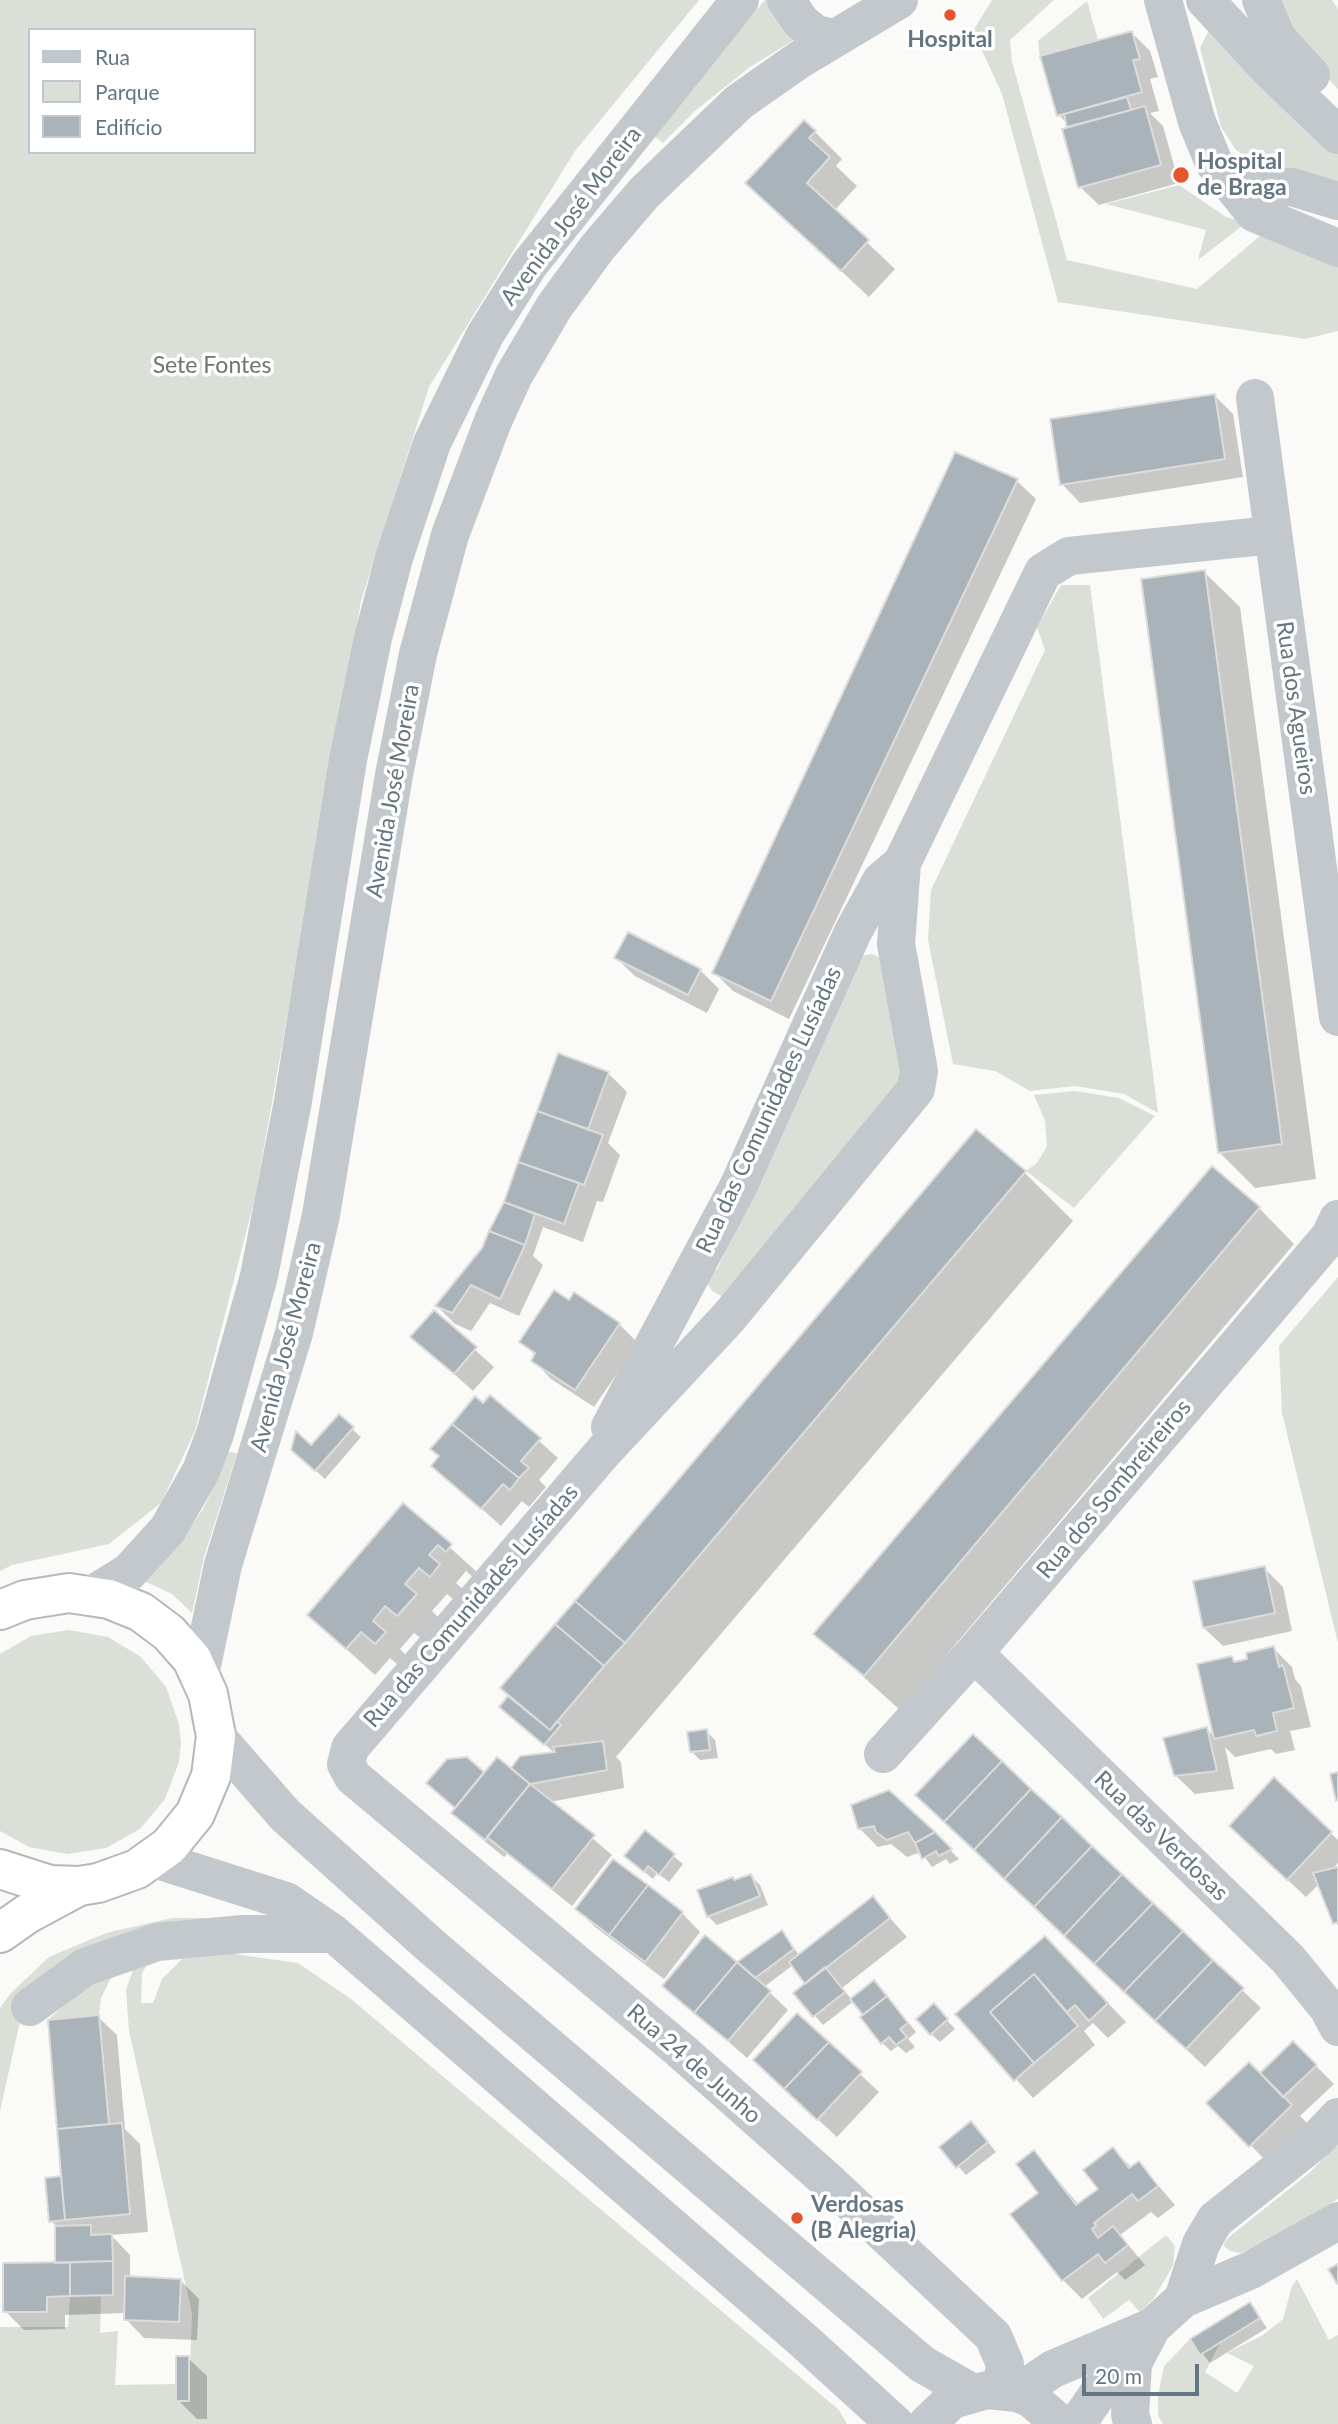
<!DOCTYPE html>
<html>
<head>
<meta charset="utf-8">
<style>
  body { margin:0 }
  #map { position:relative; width:1338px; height:2424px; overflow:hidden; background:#fafaf8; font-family:Lato,sans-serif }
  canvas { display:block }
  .legend { position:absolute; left:28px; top:28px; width:228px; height:126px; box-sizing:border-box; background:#fff; border:2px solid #c1c8cd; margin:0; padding:9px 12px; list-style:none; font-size:21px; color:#657683 }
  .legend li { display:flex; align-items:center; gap:14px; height:35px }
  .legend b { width:35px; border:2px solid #c1c8cd }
  .scale { position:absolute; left:1082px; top:2364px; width:117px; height:32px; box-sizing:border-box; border:4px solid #657683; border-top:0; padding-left:9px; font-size:21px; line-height:24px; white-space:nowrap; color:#657683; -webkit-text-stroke:5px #fff; paint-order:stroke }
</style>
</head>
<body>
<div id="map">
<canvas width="1338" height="2424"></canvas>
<ul class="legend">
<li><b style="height:9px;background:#c3c8cc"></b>Rua</li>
<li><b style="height:19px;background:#dadfd7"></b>Parque</li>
<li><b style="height:19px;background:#aab3b9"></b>Edifício</li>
</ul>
<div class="scale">20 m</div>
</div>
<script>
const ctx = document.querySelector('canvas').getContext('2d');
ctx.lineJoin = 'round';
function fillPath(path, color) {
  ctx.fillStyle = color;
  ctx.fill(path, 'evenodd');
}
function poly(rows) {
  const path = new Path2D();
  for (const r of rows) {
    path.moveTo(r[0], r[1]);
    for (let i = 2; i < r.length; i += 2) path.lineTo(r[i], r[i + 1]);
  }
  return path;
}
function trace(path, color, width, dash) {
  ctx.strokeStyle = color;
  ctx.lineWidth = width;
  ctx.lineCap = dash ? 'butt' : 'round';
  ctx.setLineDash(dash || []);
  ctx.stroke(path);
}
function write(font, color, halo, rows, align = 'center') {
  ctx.font = font + ' Lato,sans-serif';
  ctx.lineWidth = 7;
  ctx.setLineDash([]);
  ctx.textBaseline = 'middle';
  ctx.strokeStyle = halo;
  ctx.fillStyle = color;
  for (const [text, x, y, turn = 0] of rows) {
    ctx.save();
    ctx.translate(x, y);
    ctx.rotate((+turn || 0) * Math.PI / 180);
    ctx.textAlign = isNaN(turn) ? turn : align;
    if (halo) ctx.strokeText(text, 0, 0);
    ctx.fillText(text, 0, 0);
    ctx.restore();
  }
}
fillPath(poly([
  [0,0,699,0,575,151,429,387,361,601,255,1198,195,1431,161,1503,109,1544,12,1565,0,1571],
  [30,30,254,30,254,152,30,152],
  [765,0,770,0,799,37,750,67,695,111,663,143,651,133],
  [992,0,1054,0,1010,40,1012,62,1067,260,1197,289,1266,231,1338,258,1338,331,1305,339,1058,302,1002,94,973,31],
  [1272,0,1332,0,1338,9,1338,89,1288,37],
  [1087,1,1098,40,1040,56,1038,41],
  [1214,20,1338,153,1338,191,1260,165,1236,150,1221,127,1200,48],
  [1179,185,1226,217,1246,223,1198,260,1206,230,1106,204],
  [1061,585,1090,585,1158,1113,1124,1094,1075,1086,1030,1091,995,1071,953,1064,928,940,931,890,1045,650,1037,627],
  [872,954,887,961,905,1060,900,1087,725,1298,712,1291,705,1279,707,1265,717,1270,855,957],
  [1075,1091,1119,1098,1155,1116,1074,1208,1026,1171,1037,1163,1047,1146,1045,1121,1034,1095],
  [1338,1277,1338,1643,1282,1413,1279,1346],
  [226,1452,237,1453,204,1557,192,1613,172,1594,142,1580,184,1537,203,1509,219,1476],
  [69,1630,108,1637,141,1657,166,1687,179,1724,181,1743,179,1762,165,1799,140,1829,106,1848,67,1854,29,1847,0,1831,0,1654,31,1636],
  [172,1918,209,1918,27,2006,19,2026,0,2111,0,2008,11,1993,49,1957,106,1933],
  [227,1953,298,1963,351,1999,839,2410,847,2424,0,2424,0,2327,68,2327,70,2296,101,2296,100,2333,118,2331,115,2385,176,2384,177,2400,189,2401,192,2313,129,2031,126,1990,133,1970,150,1960,142,1973,141,2003,153,2003,162,1979,182,1959],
  [112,1976,101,1998,99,2015,48,2020,94,1978],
  [1338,2144,1338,2199,1256,2247,1240,2253,1230,2251,1223,2245,1229,2237,1308,2174],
  [1166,2235,1175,2246,1173,2266,1154,2298,1140,2312,1129,2300,1103,2319,1088,2298],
  [1297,2279,1329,2340,1338,2335,1338,2424,1163,2424,1158,2415,1158,2395,1164,2366,1190,2339,1200,2355,1221,2342,1205,2372,1237,2393,1254,2366,1227,2353,1263,2335,1283,2319,1292,2286]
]), '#dadfd7');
fillPath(poly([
  [1132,33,1150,51,1158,77,1150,79,1159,111,1150,113,1163,126,1179,183,1099,205,1080,187,1071,128,1059,115],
  [815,132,842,159,836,166,857,186,834,211,895,269,869,297,747,183],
  [1215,396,1233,414,1243,477,1080,503,1062,484],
  [1017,481,1036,499,789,1019,733,991,714,972],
  [1204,572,1240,607,1316,1179,1255,1188,1220,1153],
  [629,934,700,970,719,989,707,1013,635,976,616,958],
  [559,1055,608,1073,627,1092,608,1143,620,1155,603,1202,597,1201,583,1242,543,1227,533,1256,543,1265,519,1316,490,1303,471,1331,455,1324,437,1306,483,1249,506,1202],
  [977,1132,1025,1173,1073,1221,616,1757,621,1762,624,1788,550,1802,612,1855,572,1906,507,1854,504,1857,472,1831,454,1813,456,1809,429,1783,466,1759,484,1775,511,1771,521,1758,556,1754,501,1707],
  [1259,1208,1294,1244,900,1710,816,1634],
  [569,1303,619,1324,638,1343,594,1407,551,1379,533,1360,536,1356,521,1342],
  [434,1313,494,1367,473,1391,413,1337],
  [490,1397,558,1458,539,1480,546,1487,529,1507,522,1501,501,1526,433,1465],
  [352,1429,361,1437,325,1479,302,1458,311,1448],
  [403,1505,478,1573,474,1578,466,1571,456,1583,467,1593,458,1603,447,1594,432,1611,443,1622,426,1642,414,1633,400,1649,412,1661,404,1670,390,1658,375,1675,309,1615],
  [1264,1568,1283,1587,1292,1631,1223,1646,1204,1628],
  [1273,1648,1292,1667,1295,1679,1301,1686,1311,1727,1290,1731,1295,1750,1276,1754,1271,1749,1235,1757,1225,1747,1234,1789,1195,1794,1176,1776,1207,1729,1216,1739,1199,1665,1232,1658,1237,1663],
  [706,1731,715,1740,718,1758,700,1760,691,1751],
  [973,1736,1261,2008,1205,2067,935,1814],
  [1274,1780,1338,1840,1338,1863,1331,1871,1338,1869,1338,1926,1319,1884,1306,1897,1249,1844],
  [853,1806,933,1833,959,1859,950,1864,946,1859,932,1867,921,1852,907,1857,891,1844,878,1847,859,1828],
  [646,1833,683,1864,669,1882,657,1873,653,1879,636,1865],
  [751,1876,760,1885,768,1905,717,1925,708,1916,735,1881],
  [873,1899,907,1937,842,1988,852,2000,874,1982,883,1991,916,2032,908,2039,915,2047,906,2053,898,2046,891,2051,882,2043,854,2001,823,2025,796,1993,807,1984,793,1965,764,1987,788,2010,747,2058,665,1986,737,1964,782,1933,800,1956],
  [577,1909,682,1913,700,1932,664,1979,595,1927],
  [1064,1957,1126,2022,1108,2038,1093,2023,1084,2031,1095,2045,1033,2098,958,2014],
  [797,2015,879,2092,837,2137,774,2079],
  [942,2015,955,2029,940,2042,931,2034],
  [98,2017,117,2035,125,2129,140,2144,148,2232,111,2235,130,2255,130,2278,180,2280,199,2299,197,2340,144,2338,126,2319,126,2313,65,2315,65,2329,24,2330,5,2311,57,2264,57,2226,51,2221,47,2179,63,2178,50,2021],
  [1293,2043,1334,2084,1300,2116,1309,2125,1269,2164,1209,2103,1260,2075],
  [980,2132,996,2152,966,2175,958,2166],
  [1113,2149,1132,2168,1139,2163,1175,2205,1158,2218,1151,2212,1120,2235,1145,2265,1125,2280,1117,2272,1082,2299,1063,2280,1013,2214,1041,2194,1034,2152,1079,2205,1100,2190],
  [1250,2304,1267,2328,1210,2363,1192,2340],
  [188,2358,207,2376,207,2419,197,2419,178,2400]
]), '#0003');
const building = poly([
  [1132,31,1140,59,1133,60,1142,92,1057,116,1040,56,1132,31],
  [1127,97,1131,110,1067,127,1064,114,1127,97],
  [1145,106,1161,165,1078,188,1062,129,1145,106],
  [804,120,816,131,809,138,830,157,807,183,869,240,841,271,745,183,804,120],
  [1215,394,1225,459,1060,485,1050,419,1215,394],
  [955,452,1018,479,771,1001,712,973,955,452],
  [1205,570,1282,1144,1218,1153,1141,579,1205,570],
  [628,932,701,969,688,995,614,958,628,932],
  [558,1053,609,1072,588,1129,537,1111,558,1053],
  [537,1111,603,1135,584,1185,518,1162,537,1111],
  [976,1129,1026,1171,625,1643,575,1601,976,1129],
  [518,1162,579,1183,564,1224,504,1202,518,1162],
  [1212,1166,1260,1207,864,1676,813,1634,1212,1166],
  [504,1202,535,1214,525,1245,489,1231,504,1202],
  [489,1231,525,1245,500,1299,471,1285,452,1313,435,1306,482,1248,489,1231],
  [554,1290,569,1300,574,1292,620,1323,575,1390,531,1361,535,1353,519,1342,554,1290],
  [434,1310,477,1347,454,1374,410,1337,434,1310],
  [490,1395,541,1438,521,1461,529,1468,519,1478,452,1424,475,1396,483,1403,490,1395],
  [339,1414,354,1427,315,1471,291,1450,296,1431,311,1445,339,1414],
  [452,1424,519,1478,510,1490,503,1484,481,1509,431,1466,439,1456,430,1449,452,1424],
  [403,1503,452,1544,446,1552,438,1545,429,1555,440,1564,430,1577,419,1568,405,1584,417,1594,397,1616,385,1606,373,1621,386,1632,375,1644,361,1632,346,1649,307,1615,403,1503],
  [1265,1566,1275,1613,1203,1628,1193,1581,1265,1566],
  [575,1601,625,1643,604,1666,555,1624,575,1601],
  [555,1624,604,1666,550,1730,500,1688,555,1624],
  [1274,1646,1279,1667,1283,1665,1294,1708,1273,1713,1277,1731,1256,1736,1254,1730,1214,1739,1197,1664,1232,1656,1234,1662,1247,1659,1246,1653,1274,1646],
  [508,1696,550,1730,557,1721,561,1725,544,1745,499,1707,508,1696],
  [1207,1727,1217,1771,1174,1776,1163,1738,1207,1727],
  [707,1729,710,1750,690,1752,687,1732,707,1729],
  [973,1734,1002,1761,944,1822,915,1795,973,1734],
  [603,1741,607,1770,530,1784,511,1768,520,1756,555,1752,553,1747,603,1741],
  [467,1757,484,1772,455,1808,426,1783,447,1759,467,1757],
  [497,1757,530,1784,485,1840,451,1813,497,1757],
  [1002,1761,1031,1789,974,1850,944,1822,1002,1761],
  [1338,1772,1338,1800,1336,1801,1330,1774,1338,1772],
  [1274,1777,1332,1832,1287,1880,1229,1826,1274,1777],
  [530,1784,595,1835,552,1889,487,1837,530,1784],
  [1031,1789,1062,1817,1004,1879,974,1850,1031,1789],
  [889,1790,932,1829,935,1832,915,1843,908,1832,887,1840,876,1832,874,1826,858,1829,851,1805,889,1790],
  [1062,1817,1092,1846,1034,1907,1004,1879,1062,1817],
  [645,1830,675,1854,659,1875,648,1866,644,1872,624,1856,645,1830],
  [935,1832,952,1849,939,1856,936,1851,922,1859,915,1843,935,1832],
  [1092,1846,1122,1874,1064,1936,1034,1907,1092,1846],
  [613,1859,648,1885,609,1935,575,1909,613,1859],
  [1338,1867,1338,1922,1333,1924,1313,1873,1338,1867],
  [751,1874,760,1896,707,1917,697,1890,733,1877,734,1880,751,1874],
  [1122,1874,1153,1903,1094,1964,1064,1936,1122,1874],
  [648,1885,683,1912,645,1962,609,1935,648,1885],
  [873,1896,890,1918,805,1984,789,1962,873,1896],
  [1153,1903,1183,1931,1124,1992,1094,1964,1153,1903],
  [782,1930,794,1949,755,1978,737,1962,782,1930],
  [1183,1931,1213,1960,1155,2021,1124,1992,1183,1931],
  [705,1935,737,1962,694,2013,662,1986,705,1935],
  [1045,1936,1108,2003,1089,2021,1075,2005,1067,2012,1034,1974,990,2012,1034,2063,1014,2081,955,2014,1045,1936],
  [1213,1960,1244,1988,1186,2049,1155,2021,1213,1960],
  [737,1962,771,1991,728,2041,694,2013,737,1962],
  [825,1967,845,1992,813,2017,793,1993,825,1967],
  [1034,1974,1078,2026,1034,2063,990,2012,1034,1974],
  [874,1980,887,1996,863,2015,850,1999,874,1980],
  [887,1996,908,2023,900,2029,907,2037,896,2045,889,2037,881,2044,860,2017,887,1996],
  [934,2003,948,2019,930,2035,916,2019,934,2003],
  [797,2013,829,2042,784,2089,753,2060,797,2013],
  [99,2015,109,2124,57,2129,48,2020,99,2015],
  [1293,2041,1317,2065,1283,2097,1260,2073,1293,2041],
  [829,2042,862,2072,817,2120,784,2089,829,2042],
  [1249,2062,1292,2105,1249,2147,1206,2103,1249,2062],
  [971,2121,988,2142,956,2168,939,2147,971,2121],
  [122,2123,130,2214,65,2220,57,2129,122,2123],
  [1113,2147,1129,2168,1139,2161,1158,2186,1138,2201,1132,2194,1094,2223,1096,2226,1092,2229,1098,2238,1113,2226,1128,2245,1105,2263,1098,2254,1062,2281,1010,2214,1038,2193,1016,2164,1034,2150,1076,2205,1098,2189,1083,2170,1113,2147],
  [61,2176,65,2220,49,2222,45,2178,61,2176],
  [91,2225,91,2235,112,2234,113,2261,55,2263,55,2226,91,2225],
  [113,2261,113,2295,70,2296,70,2262,113,2261],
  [70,2262,70,2296,47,2297,47,2312,3,2312,3,2263,70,2262],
  [1338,2264,1338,2283,1337,2284,1328,2269,1338,2264],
  [125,2276,181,2279,179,2322,124,2320,125,2276],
  [1250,2302,1260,2318,1200,2355,1190,2339,1250,2302],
  [176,2356,189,2356,189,2401,176,2401,176,2356]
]);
fillPath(building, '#aab3b9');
trace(building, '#dcdcda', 2);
const highway = poly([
  [0,1610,25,1600,69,1593,109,1599,141,1612,169,1633,192,1659,208,1694,216,1736,211,1776,195,1814,169,1846,137,1869,98,1883,79,1886,50,1885,0,1869],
  [0,1933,27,1914,79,1886]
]);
trace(highway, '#b4b9bd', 42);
trace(poly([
  [786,0,801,22,816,34,835,38],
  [1163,0,1197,122,1214,163,1254,213,1338,248],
  [1205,0,1271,71,1338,135],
  [1261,0,1277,38,1311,75],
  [1234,187,1292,187,1338,201],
  [1255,398,1338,1017],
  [610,1427,738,1187,853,932,881,881,902,863],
  [92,1595,129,1572,168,1529,201,1471,215,1434,259,1276,293,1101,348,760,373,638,394,558,432,443,485,335,529,265,740,0],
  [974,1653,1288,1959,1328,2008,1338,2027],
  [200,1675,223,1565,294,1333,321,1215,394,775,418,654,450,535,493,421,514,375,554,307,597,248,644,193,739,102,799,60,899,0],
  [216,1736,285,1815,431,1946,922,2364,973,2393],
  [883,1754,974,1653,1240,1342,1330,1236,1338,1219],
  [154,1859,286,1901,334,1934,804,2341,895,2424],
  [30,2007,85,1967,157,1942,243,1934,334,1934],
  [1183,2299,1251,2270,1338,2221],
  [1133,2363,1130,2415,1133,2424],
  [1001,2390,1005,2364,993,2336,830,2183,680,2050,353,1777,346,1764,350,1748,604,1451,729,1317,916,1089,919,1071,896,944,902,863,1043,572,1069,556,1272,535],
  [1017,2393,1053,2369,1152,2327,1183,2299,1201,2244,1215,2220,1317,2139,1338,2117],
  [927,2424,952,2400,987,2390,1017,2393,1030,2398,1061,2424],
  [1077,2424,1106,2382,1133,2363,1151,2329]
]), '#c3c8cc', 38);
trace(highway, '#fff', 38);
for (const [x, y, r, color] of [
  [950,15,7,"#e4572e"],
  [1181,175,9,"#e4572e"],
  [797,2218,7,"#e4572e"]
]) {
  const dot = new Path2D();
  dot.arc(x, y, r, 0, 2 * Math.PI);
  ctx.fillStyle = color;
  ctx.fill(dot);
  trace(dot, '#fff', 2.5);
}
write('bold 23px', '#657683', '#fff', [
  ["Hospital",950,40,"center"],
  ["Hospital",1197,162],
  ["de Braga",1197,188],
  ["Verdosas",811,2205],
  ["(B Alegria)",811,2231]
], 'left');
write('23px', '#657683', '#fff', [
  ["Avenida José Moreira",571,216,-53],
  ["Rua dos Agueiros",1296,708,82],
  ["Avenida José Moreira",393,791,-80],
  ["Rua das Comunidades Lusíadas",769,1110,-65],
  ["Avenida José Moreira",286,1347,-75],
  ["Rua dos Sombreireiros",1114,1489,-50],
  ["Rua das Comunidades Lusíadas",471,1606,-49],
  ["Rua das Verdosas",1161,1836,44],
  ["Rua 24 de Junho",694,2064,41]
]);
write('23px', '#687a64', '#fff', [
  ["Sete Fontes",212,366]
]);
</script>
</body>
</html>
